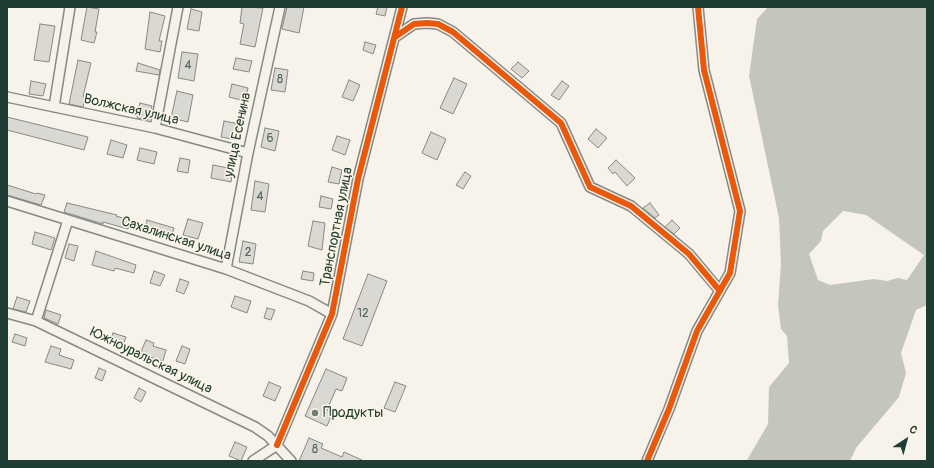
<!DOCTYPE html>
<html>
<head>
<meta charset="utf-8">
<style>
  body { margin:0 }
  #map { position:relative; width:934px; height:468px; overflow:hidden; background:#f7f3ea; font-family:Pangolin,sans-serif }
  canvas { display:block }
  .frame { position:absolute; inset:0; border:8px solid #1f3d34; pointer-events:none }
  .north { position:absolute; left:886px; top:420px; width:40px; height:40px; -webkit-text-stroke:3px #fcf5e5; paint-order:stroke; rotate:36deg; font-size:11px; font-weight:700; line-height:16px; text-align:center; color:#1f3d34 }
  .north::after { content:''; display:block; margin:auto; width:14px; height:18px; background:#1f3d34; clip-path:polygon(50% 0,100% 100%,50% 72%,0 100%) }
</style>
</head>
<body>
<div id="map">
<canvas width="934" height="468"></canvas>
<div class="frame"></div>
<div class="north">С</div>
</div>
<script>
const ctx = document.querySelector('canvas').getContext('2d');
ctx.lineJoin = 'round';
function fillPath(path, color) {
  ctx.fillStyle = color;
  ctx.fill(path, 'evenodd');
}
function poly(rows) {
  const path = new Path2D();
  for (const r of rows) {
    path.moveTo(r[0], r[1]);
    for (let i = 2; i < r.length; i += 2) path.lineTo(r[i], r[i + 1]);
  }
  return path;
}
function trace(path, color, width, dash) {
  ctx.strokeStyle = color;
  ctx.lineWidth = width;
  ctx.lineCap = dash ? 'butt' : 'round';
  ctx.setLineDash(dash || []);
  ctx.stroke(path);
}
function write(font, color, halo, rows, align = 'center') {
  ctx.font = font + ' Pangolin,sans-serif';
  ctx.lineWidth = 3;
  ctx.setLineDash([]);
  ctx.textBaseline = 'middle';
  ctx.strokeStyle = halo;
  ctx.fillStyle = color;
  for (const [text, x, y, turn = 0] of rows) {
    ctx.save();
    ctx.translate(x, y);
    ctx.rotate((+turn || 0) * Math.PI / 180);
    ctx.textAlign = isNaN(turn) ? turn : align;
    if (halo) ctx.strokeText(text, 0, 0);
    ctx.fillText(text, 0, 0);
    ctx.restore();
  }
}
fillPath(poly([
  [768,7,927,7,927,305,916,310,901,353,906,373,899,397,856,448,850,461,747,460,768,424,769,387,789,363,787,336,781,329,778,305,781,264,779,218,749,76,757,19],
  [843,211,866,215,924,255,907,280,898,278,887,281,874,279,830,285,818,280,809,254,821,241,823,231]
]), '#c4c6bb');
const building = poly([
  [87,7,99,9,95,32,97,32,94,43,81,40,87,7],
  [242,7,263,8,255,47,240,44,244,24,240,23,242,7],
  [287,7,304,7,299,33,282,29,287,7],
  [378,7,387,7,385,16,376,14,378,7],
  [191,9,202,12,199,31,187,29,191,9],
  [150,12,165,16,159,41,162,41,160,52,145,49,150,12],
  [40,24,55,26,49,62,34,60,40,24],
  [365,42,376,45,373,54,363,50,365,42],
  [182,52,198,54,194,81,178,78,182,52],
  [236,58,252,61,249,72,233,69,236,58],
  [78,60,91,63,83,97,85,98,83,107,69,104,78,60],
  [518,62,529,71,522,78,511,69,518,62],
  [138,63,160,70,159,75,136,71,138,63],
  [275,68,288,70,285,92,271,90,275,68],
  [454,78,467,84,453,114,440,108,454,78],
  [349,80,360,85,353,101,342,97,349,80],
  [31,81,46,84,43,96,29,94,31,81],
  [562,81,569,86,559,100,551,95,562,81],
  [232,84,248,88,245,101,229,97,232,84],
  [177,91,193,95,188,122,171,118,177,91],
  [140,103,152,106,148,120,137,118,140,103],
  [7,117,88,137,84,150,7,130,7,117],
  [224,121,239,124,237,140,221,137,224,121],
  [265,128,279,131,275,151,261,147,265,128],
  [596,129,607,138,598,148,588,139,596,129],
  [431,132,446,139,437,160,422,153,431,132],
  [337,136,350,140,345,155,332,150,337,136],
  [111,140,127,145,123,158,107,154,111,140],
  [140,148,157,152,154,164,137,160,140,148],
  [180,158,190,160,188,173,177,171,180,158],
  [616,160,635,178,627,186,615,172,613,174,608,168,616,160],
  [213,165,233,169,231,182,211,178,213,165],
  [332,167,342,170,339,184,328,182,332,167],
  [465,172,471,176,463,189,456,185,465,172],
  [255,181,269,184,265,212,251,210,255,181],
  [7,185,36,194,37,193,45,195,41,205,7,195,7,185],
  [321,196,333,199,331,209,319,207,321,196],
  [67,203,117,215,116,216,130,220,128,229,103,222,103,224,64,212,67,203],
  [650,203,659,215,655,218,643,208,650,203],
  [188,219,203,223,198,239,183,235,188,219],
  [147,220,174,228,171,238,144,232,147,220],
  [672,220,680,228,674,234,665,227,672,220],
  [313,221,325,223,322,250,308,246,313,221],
  [35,232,55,238,51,250,32,244,35,232],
  [243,241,256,244,253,264,239,262,243,241],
  [69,244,78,246,74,261,65,258,69,244],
  [96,251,136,265,134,273,115,268,114,271,92,265,96,251],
  [154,271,165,275,160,286,150,283,154,271],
  [303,271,314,273,313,281,301,279,303,271],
  [368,274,387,281,362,346,343,339,368,274],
  [180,279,189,282,184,294,176,291,180,279],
  [235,296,251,301,247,313,231,307,235,296],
  [17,297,30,301,26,312,13,309,17,297],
  [267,308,275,310,271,320,264,318,267,308],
  [46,310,61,315,58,324,44,318,46,310],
  [113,333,126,337,123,345,110,341,113,333],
  [15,334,27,338,25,346,12,342,15,334],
  [146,340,154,343,153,346,166,350,163,361,140,354,146,340],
  [51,346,61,349,59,355,74,360,71,369,45,362,51,346],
  [182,346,190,349,185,364,176,361,182,346],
  [99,368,106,371,102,381,95,378,99,368],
  [326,369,347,378,342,391,336,389,327,410,333,412,327,426,305,416,326,369],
  [269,382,281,387,275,401,263,396,269,382],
  [395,382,406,386,395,412,384,408,395,382],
  [139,388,146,392,141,402,134,398,139,388],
  [309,438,323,444,321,448,342,457,344,452,364,461,299,461,309,438],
  [235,442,247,447,241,461,229,456,235,442]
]);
fillPath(building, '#dad8d2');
trace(building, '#868984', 1);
const minor = poly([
  [395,37,414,24,427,23,438,24,453,32,561,123,590,187,631,206,689,254,720,291],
  [7,97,155,128,248,153],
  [54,107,70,7],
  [155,128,178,7],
  [7,201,226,269,309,301,332,314],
  [226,269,248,153,280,7],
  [7,313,36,321,255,427,268,436,291,461],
  [36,321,68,220],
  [277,445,332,314,358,179,402,7],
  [253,461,277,445],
  [647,461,669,409,697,331,730,273,740,211,704,70,698,7]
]);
trace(minor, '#868984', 12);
trace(minor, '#f5f2ec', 9);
trace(poly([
  [395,37,414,24,427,23,438,24,453,32,561,123,590,187,631,206,689,254,720,291],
  [277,445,332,314,358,179,402,7],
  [647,461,669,409,697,331,730,273,740,211,704,70,698,7]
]), '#e8590c', 6);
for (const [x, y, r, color] of [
  [315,413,4,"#6b7d74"]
]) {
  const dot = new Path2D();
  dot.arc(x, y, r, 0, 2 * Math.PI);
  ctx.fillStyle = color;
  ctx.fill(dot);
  trace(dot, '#fcf5e5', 1.5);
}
write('12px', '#4e645c', null, [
  ["4",188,66],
  ["8",280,80],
  ["6",270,139],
  ["4",260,197],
  ["2",248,253],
  ["12",363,314],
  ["8",315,450]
]);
write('14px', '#1f3d34', '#fcf5e5', [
  ["Волжская улица",131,110,13],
  ["улица Есенина",238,135,-78],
  ["Транспортная улица",337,227,-79],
  ["Сахалинская улица",176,239,18],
  ["Южноуральская улица",151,361,26]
]);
write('14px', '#1f3d34', '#fcf5e5', [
  ["Продукты",323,413]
], 'left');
</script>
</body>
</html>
